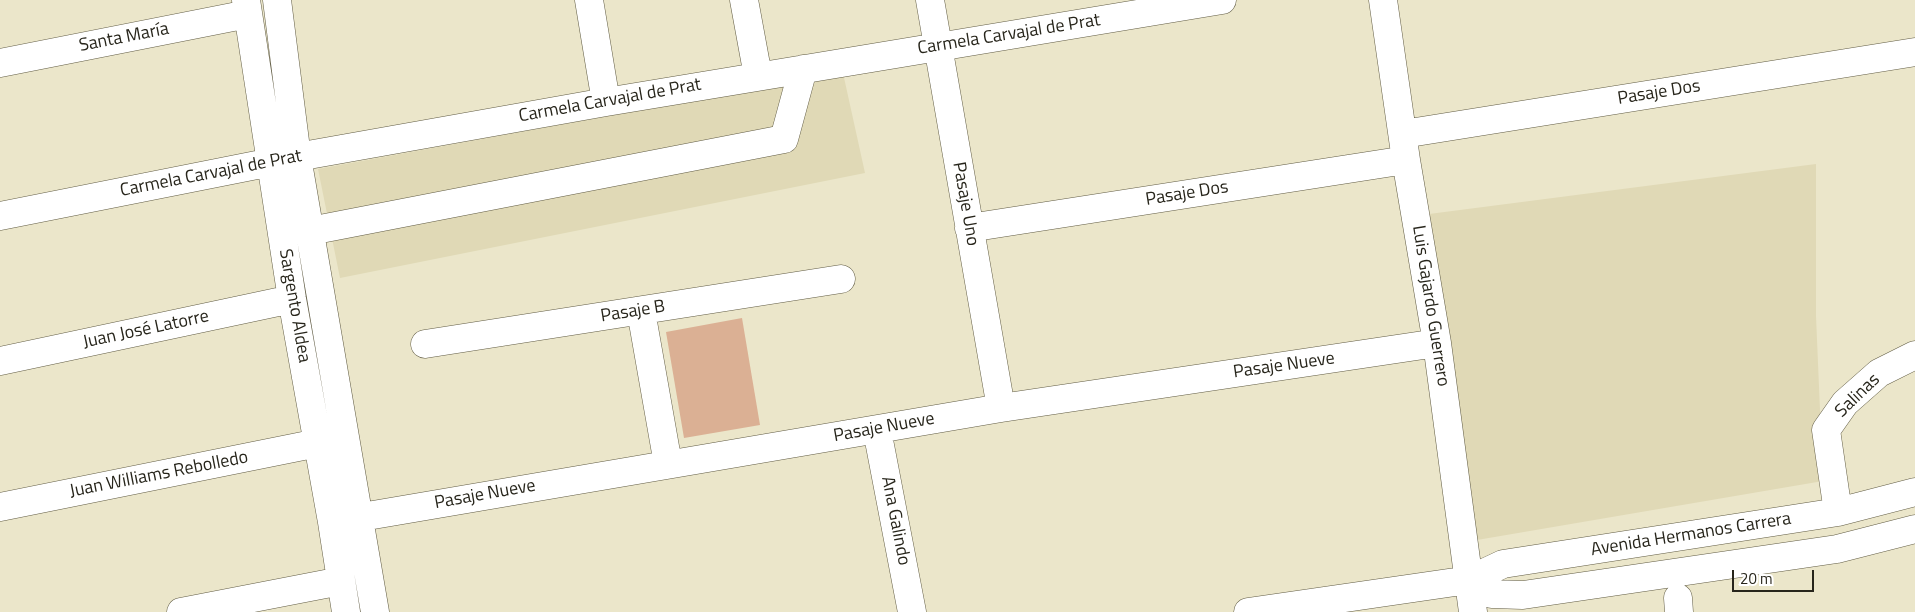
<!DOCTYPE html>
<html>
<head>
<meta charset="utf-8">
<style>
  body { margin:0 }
  #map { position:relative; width:1915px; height:612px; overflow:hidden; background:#ebe6ca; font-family:"Titillium Web",sans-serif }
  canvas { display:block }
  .scale { position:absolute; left:1732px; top:570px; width:82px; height:22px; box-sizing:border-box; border:2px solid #27251b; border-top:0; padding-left:6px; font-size:15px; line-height:18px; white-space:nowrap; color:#27251b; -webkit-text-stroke:4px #fff; paint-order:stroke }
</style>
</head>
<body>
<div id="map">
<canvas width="1915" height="612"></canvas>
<div class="scale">20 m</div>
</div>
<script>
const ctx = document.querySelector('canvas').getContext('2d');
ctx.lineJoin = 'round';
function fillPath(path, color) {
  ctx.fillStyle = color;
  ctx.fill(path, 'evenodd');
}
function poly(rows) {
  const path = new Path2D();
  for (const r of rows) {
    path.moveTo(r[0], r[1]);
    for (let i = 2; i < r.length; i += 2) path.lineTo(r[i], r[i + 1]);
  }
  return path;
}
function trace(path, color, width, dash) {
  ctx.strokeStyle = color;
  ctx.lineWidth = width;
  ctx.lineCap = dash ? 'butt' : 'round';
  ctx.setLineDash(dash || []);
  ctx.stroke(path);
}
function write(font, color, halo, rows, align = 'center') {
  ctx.font = font + ' "Titillium Web",sans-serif';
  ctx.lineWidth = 4.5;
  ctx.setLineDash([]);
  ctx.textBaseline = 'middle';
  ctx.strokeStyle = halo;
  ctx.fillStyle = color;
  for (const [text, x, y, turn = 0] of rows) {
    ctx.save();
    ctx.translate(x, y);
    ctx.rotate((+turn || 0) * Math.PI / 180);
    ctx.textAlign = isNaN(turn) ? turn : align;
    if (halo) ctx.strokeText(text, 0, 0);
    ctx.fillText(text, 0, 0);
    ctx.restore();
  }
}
fillPath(poly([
  [843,73,865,173,340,278,318,169],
  [1816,164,1816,316,1823,481,1477,540,1429,214]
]), '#e0d9b6');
fillPath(poly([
  [742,318,760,425,684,438,666,332]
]), '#dbb094');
const minor = poly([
  [246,0,292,299,332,522,346,612],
  [277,0,297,157,375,612],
  [589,0,606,102],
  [744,0,758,76],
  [930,0,1001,408],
  [1383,0,1406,160,1437,343,1473,612],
  [0,63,248,14],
  [1403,134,1915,52],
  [0,216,297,157,606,102,1222,0],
  [969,228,1406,160],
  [310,231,784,139,803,69],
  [641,311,668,464],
  [425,344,841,279],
  [0,361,292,299],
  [877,430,912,612],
  [0,507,318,443],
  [1838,512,1826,430,1845,403,1879,373,1915,355],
  [332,522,1001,408,1437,343],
  [1469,580,1492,594,1523,595,1837,549,1915,529],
  [1678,598,1679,612],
  [181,612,341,581],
  [1248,612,1469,580,1503,564,1838,512,1915,492]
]);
trace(minor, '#625d45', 29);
trace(minor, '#fff', 28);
write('18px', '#27251b', '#fff', [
  ["Carmela Carvajal de Prat",1009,35,-9],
  ["Santa María",124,38,-11],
  ["Pasaje Dos",1659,93,-9],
  ["Carmela Carvajal de Prat",610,101,-10],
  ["Carmela Carvajal de Prat",211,174,-11],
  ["Pasaje Dos",1187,194,-9],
  ["Pasaje Uno",965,204,80],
  ["Sargento Aldea",294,306,80],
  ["Luis Gajardo Guerrero",1430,306,81],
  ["Pasaje B",633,312,-9],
  ["Juan José Latorre",146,330,-12],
  ["Pasaje Nueve",1284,366,-8],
  ["Salinas",1858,396,-44],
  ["Pasaje Nueve",884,428,-10],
  ["Juan Williams Rebolledo",159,475,-11],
  ["Pasaje Nueve",485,495,-10],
  ["Ana Galindo",895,521,79],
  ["Avenida Hermanos Carrera",1691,535,-9]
]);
</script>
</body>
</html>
